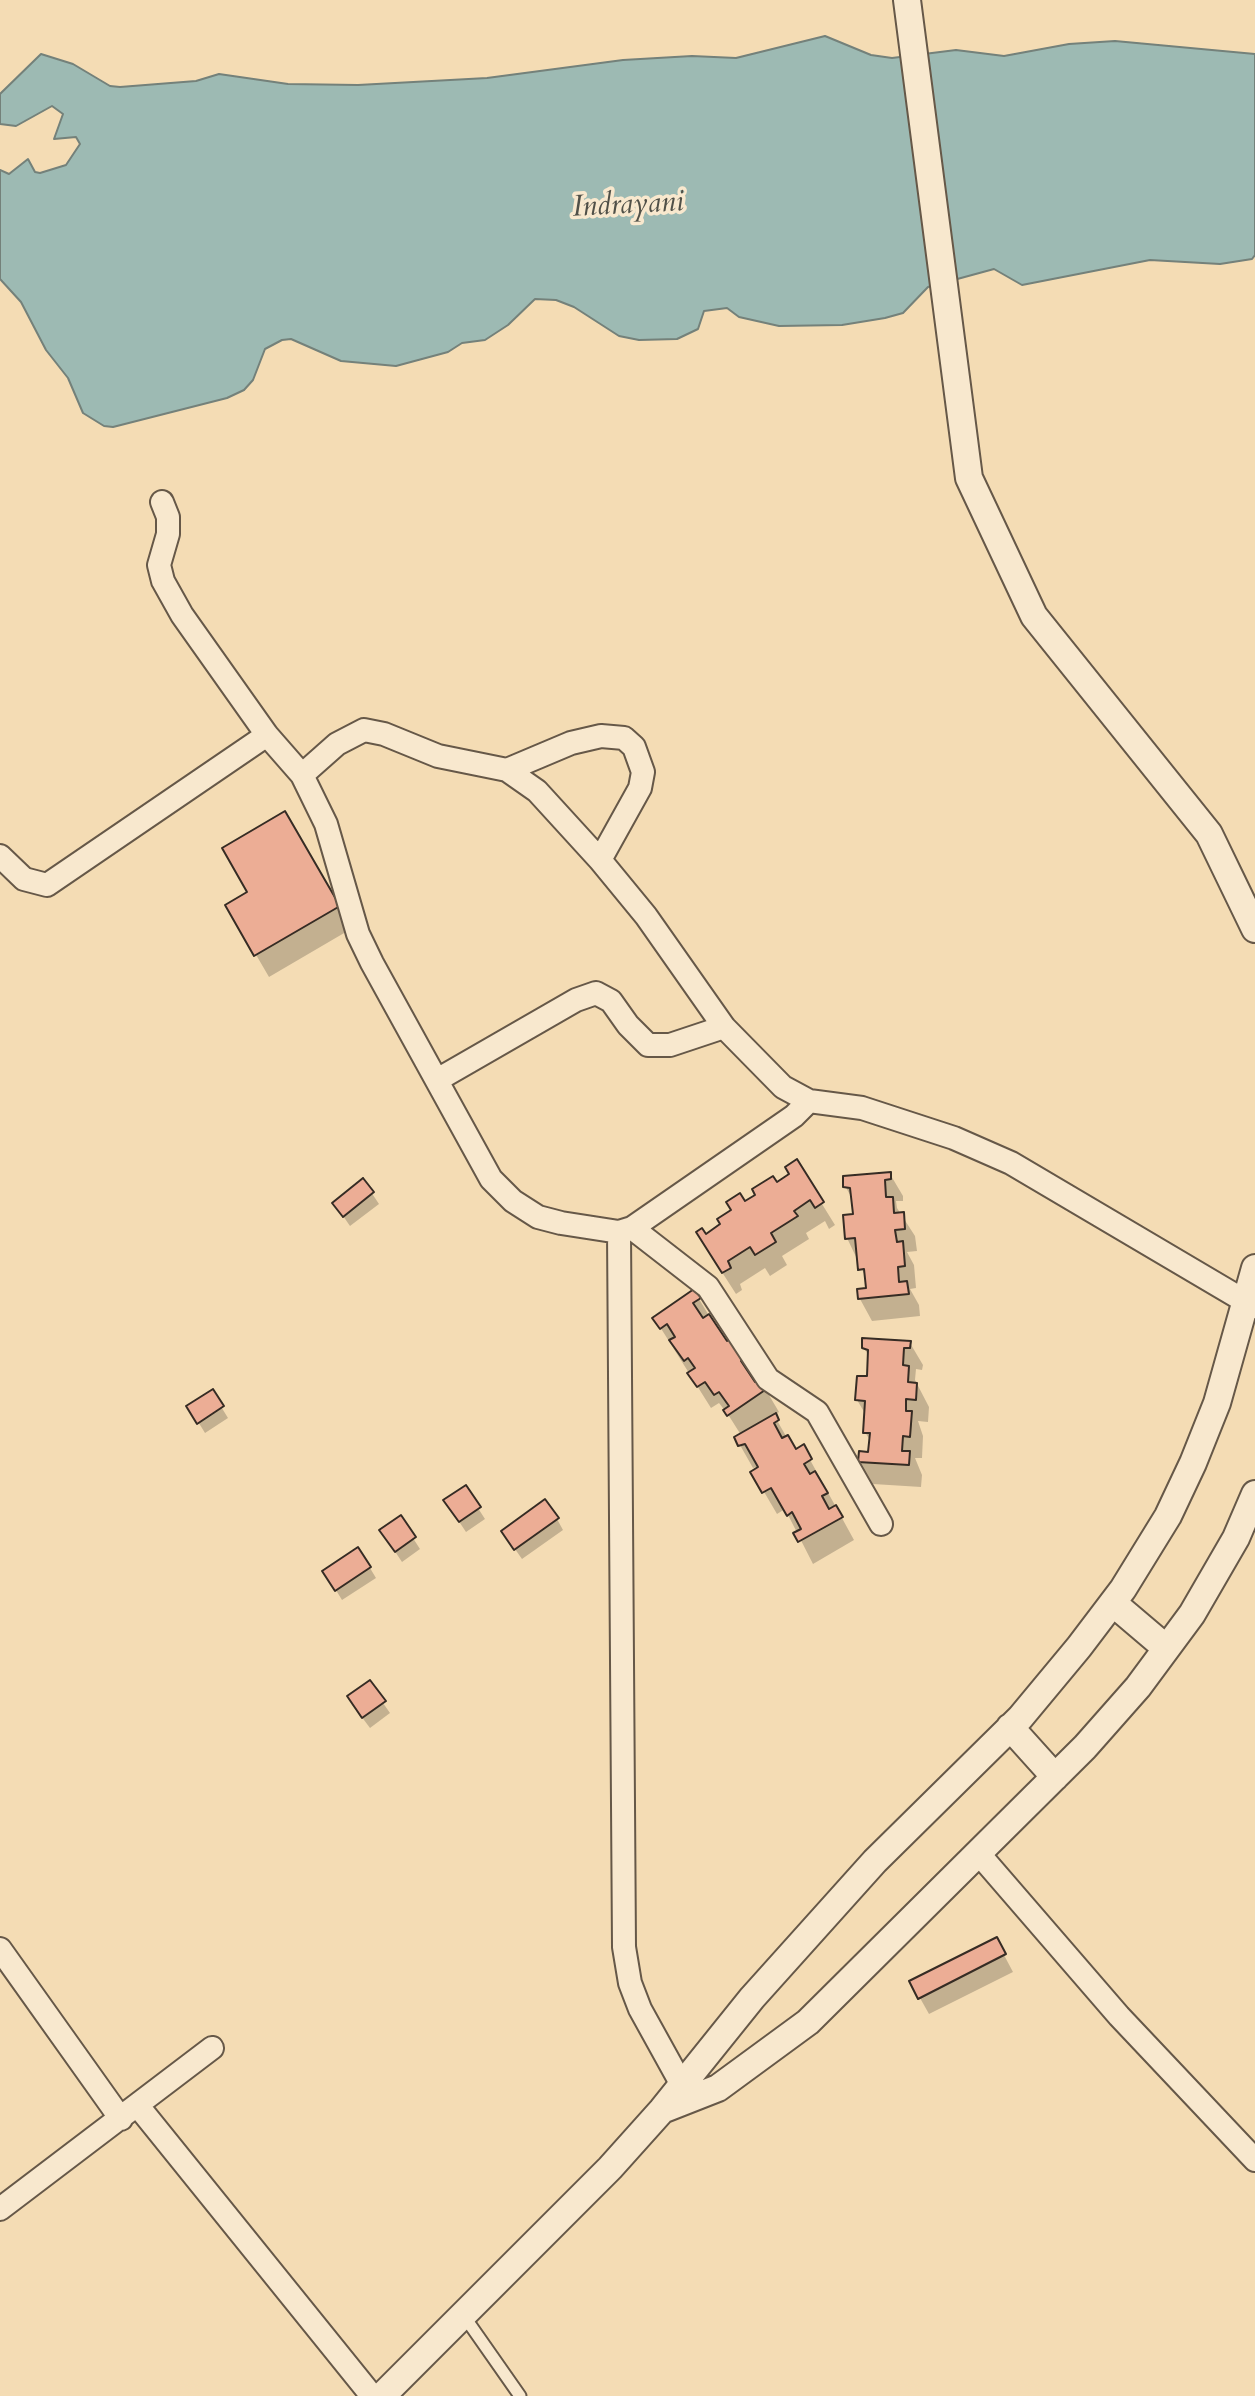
<!DOCTYPE html>
<html>
<head>
<meta charset="utf-8">
<style>
  body { margin:0 }
  canvas { display:block; background:#f4dcb4 }
</style>
</head>
<body>
<canvas width="1255" height="2396"></canvas>
<script>
const ctx = document.querySelector('canvas').getContext('2d');
ctx.lineJoin = 'round';
function fillPath(path, color) {
  ctx.fillStyle = color;
  ctx.fill(path, 'evenodd');
}
function poly(rows) {
  const path = new Path2D();
  for (const r of rows) {
    path.moveTo(r[0], r[1]);
    for (let i = 2; i < r.length; i += 2) path.lineTo(r[i], r[i + 1]);
  }
  return path;
}
function trace(path, color, width, dash) {
  ctx.strokeStyle = color;
  ctx.lineWidth = width;
  ctx.lineCap = dash ? 'butt' : 'round';
  ctx.setLineDash(dash || []);
  ctx.stroke(path);
}
function write(font, color, halo, rows, align = 'center') {
  ctx.font = font + ' Cardo,serif';
  ctx.lineWidth = 7;
  ctx.setLineDash([]);
  ctx.textBaseline = 'middle';
  ctx.strokeStyle = halo;
  ctx.fillStyle = color;
  for (const [text, x, y, turn = 0] of rows) {
    ctx.save();
    ctx.translate(x, y);
    ctx.rotate((+turn || 0) * Math.PI / 180);
    ctx.textAlign = isNaN(turn) ? turn : align;
    if (halo) ctx.strokeText(text, 0, 0);
    ctx.fillText(text, 0, 0);
    ctx.restore();
  }
}
const water = poly([
  [825,36,871,55,892,58,956,50,1004,56,1069,44,1115,41,1255,54,1255,255,1252,259,1220,264,1150,260,1022,285,994,269,928,287,903,313,885,318,842,325,779,326,739,317,727,308,704,311,698,329,677,339,639,340,619,336,574,307,556,300,535,299,508,325,485,340,462,343,448,352,396,366,341,361,291,339,282,340,265,349,253,380,244,390,227,398,113,427,104,426,83,413,68,378,46,350,21,302,0,279,0,170,9,174,28,159,35,172,40,173,66,165,80,144,76,137,54,139,63,114,52,106,16,126,0,124,0,94,41,54,73,64,110,86,120,87,196,81,219,74,288,84,358,85,487,78,623,60,692,56,736,58,825,36]
]);
fillPath(water, '#9dbab3');
trace(water, '#74817a', 2);
fillPath(poly([
  [285,814,351,929,269,977,227,905,250,892],
  [796,1162,835,1225,829,1229,825,1221,806,1233,809,1239,782,1256,787,1265,770,1276,765,1268,740,1284,742,1290,736,1294,711,1255,705,1236,745,1204,792,1175],
  [890,1174,903,1196,903,1201,896,1201,897,1208,915,1236,917,1251,907,1252,914,1265,916,1288,910,1289,919,1305,920,1316,872,1321,860,1299,868,1290,868,1282,847,1238,855,1215,853,1200,845,1186],
  [363,1180,379,1204,350,1226,334,1203],
  [699,1299,726,1344,734,1338,760,1379,751,1384,766,1390,779,1412,774,1415,795,1452,803,1447,854,1540,813,1564,785,1509,777,1514,753,1473,763,1465,753,1468,736,1438,741,1435,729,1416,719,1403,711,1408,655,1319],
  [910,1343,923,1365,922,1370,916,1369,915,1380,929,1407,928,1422,918,1421,923,1436,922,1458,915,1458,922,1475,921,1487,873,1484,860,1461,870,1454,871,1442,865,1432,866,1415,857,1400,869,1378,870,1358,864,1348],
  [212,1392,228,1418,205,1433,189,1407],
  [465,1488,485,1519,466,1532,452,1511],
  [400,1518,420,1549,402,1562,388,1541],
  [557,1519,563,1530,522,1559,510,1542],
  [370,1568,376,1578,342,1600,331,1582],
  [369,1683,390,1713,370,1728,355,1708],
  [996,1940,1013,1972,929,2014,920,1998]
]), '#0003');
const building = poly([
  [285,811,340,906,254,956,225,905,247,892,222,848,285,811],
  [797,1159,824,1202,815,1208,810,1200,794,1211,798,1216,771,1233,776,1242,755,1255,750,1247,728,1261,731,1268,722,1273,696,1232,702,1228,706,1234,720,1224,717,1219,731,1210,726,1202,740,1193,745,1201,755,1195,752,1189,773,1176,777,1182,789,1174,785,1167,797,1159],
  [891,1172,891,1179,885,1180,886,1197,893,1197,894,1213,904,1212,905,1229,895,1230,897,1242,903,1241,905,1266,898,1267,899,1282,907,1281,909,1294,858,1299,857,1289,866,1288,864,1269,858,1270,855,1238,845,1239,843,1215,853,1214,850,1188,843,1187,843,1176,891,1172],
  [363,1178,374,1192,343,1217,332,1203,363,1178],
  [694,1289,701,1298,693,1303,703,1318,709,1314,727,1341,735,1335,749,1356,741,1361,755,1382,762,1380,768,1388,727,1416,723,1410,729,1406,719,1392,714,1395,705,1382,697,1387,687,1373,695,1368,688,1358,684,1361,669,1340,675,1337,667,1324,660,1329,652,1318,694,1289],
  [862,1338,911,1341,910,1348,904,1348,903,1365,909,1366,908,1382,917,1383,916,1400,906,1399,906,1411,912,1411,910,1437,903,1436,902,1451,910,1451,909,1465,858,1462,859,1451,868,1452,870,1433,863,1433,865,1401,855,1400,857,1376,867,1376,868,1350,862,1348,862,1338],
  [213,1389,224,1406,197,1424,186,1406,213,1389],
  [776,1413,779,1420,774,1423,782,1438,788,1435,796,1449,804,1444,812,1459,804,1464,810,1474,815,1471,828,1493,822,1496,829,1509,836,1505,843,1517,798,1542,793,1533,801,1529,792,1512,787,1516,771,1488,762,1493,750,1472,758,1467,745,1444,738,1446,734,1437,776,1413],
  [466,1485,481,1507,459,1522,443,1500,466,1485],
  [545,1499,559,1518,514,1550,501,1531,545,1499],
  [401,1515,416,1537,395,1552,379,1530,401,1515],
  [358,1547,371,1567,335,1591,322,1571,358,1547],
  [370,1680,386,1701,362,1718,347,1696,370,1680],
  [997,1937,1006,1954,918,1999,909,1981,997,1937]
]);
fillPath(building, '#ecad95');
trace(building, '#362c24', 2);
const service = poly([
  [464,2316,520,2396]
]);
const minor = poly([
  [162,502,168,517,168,534,159,565,163,581,182,615,267,735,302,775,326,824,358,934,372,963,491,1179,513,1201,538,1217,561,1223,619,1232,632,1228,794,1116,809,1101],
  [507,770,571,743,601,736,624,738,634,747,643,772,640,788,600,860],
  [302,775,337,744,364,730,384,734,438,756,507,770,537,791,600,860,646,916,724,1027,783,1087,809,1101,862,1108,954,1138,1011,1163,1255,1307],
  [0,856,24,879,47,885,267,735],
  [437,1080,576,1000,596,993,611,1001,628,1025,648,1045,670,1045,724,1027],
  [632,1228,708,1287,768,1379,817,1412,881,1524],
  [619,1232,624,1947,630,1983,640,2009,682,2085],
  [979,1854,1119,2016,1255,2160],
  [0,1949,121,2119],
  [138,2106,372,2396],
  [0,2209,212,2048]
]);
const tertiary = poly([
  [907,0,969,478,1034,616,1209,834,1255,929],
  [1113,1603,1166,1648],
  [1010,1727,1055,1777],
  [662,2110,718,2088,808,2022,1085,1747,1138,1687,1192,1614,1236,1538,1255,1494],
  [382,2396,610,2168,662,2110,752,1998,875,1861,1020,1718,1079,1647,1123,1589,1168,1516,1193,1463,1217,1403,1255,1268]
]);
trace(service, '#665848', 15);
trace(minor, '#665848', 26);
trace(tertiary, '#665848', 30);
trace(service, '#f8e8ce', 11);
trace(minor, '#f8e8ce', 22);
trace(tertiary, '#f8e8ce', 26);
write('italic 30px', '#505048', '#f8e8ce', [
  ["Indrayani",628,206,-3]
]);
</script>
</body>
</html>
